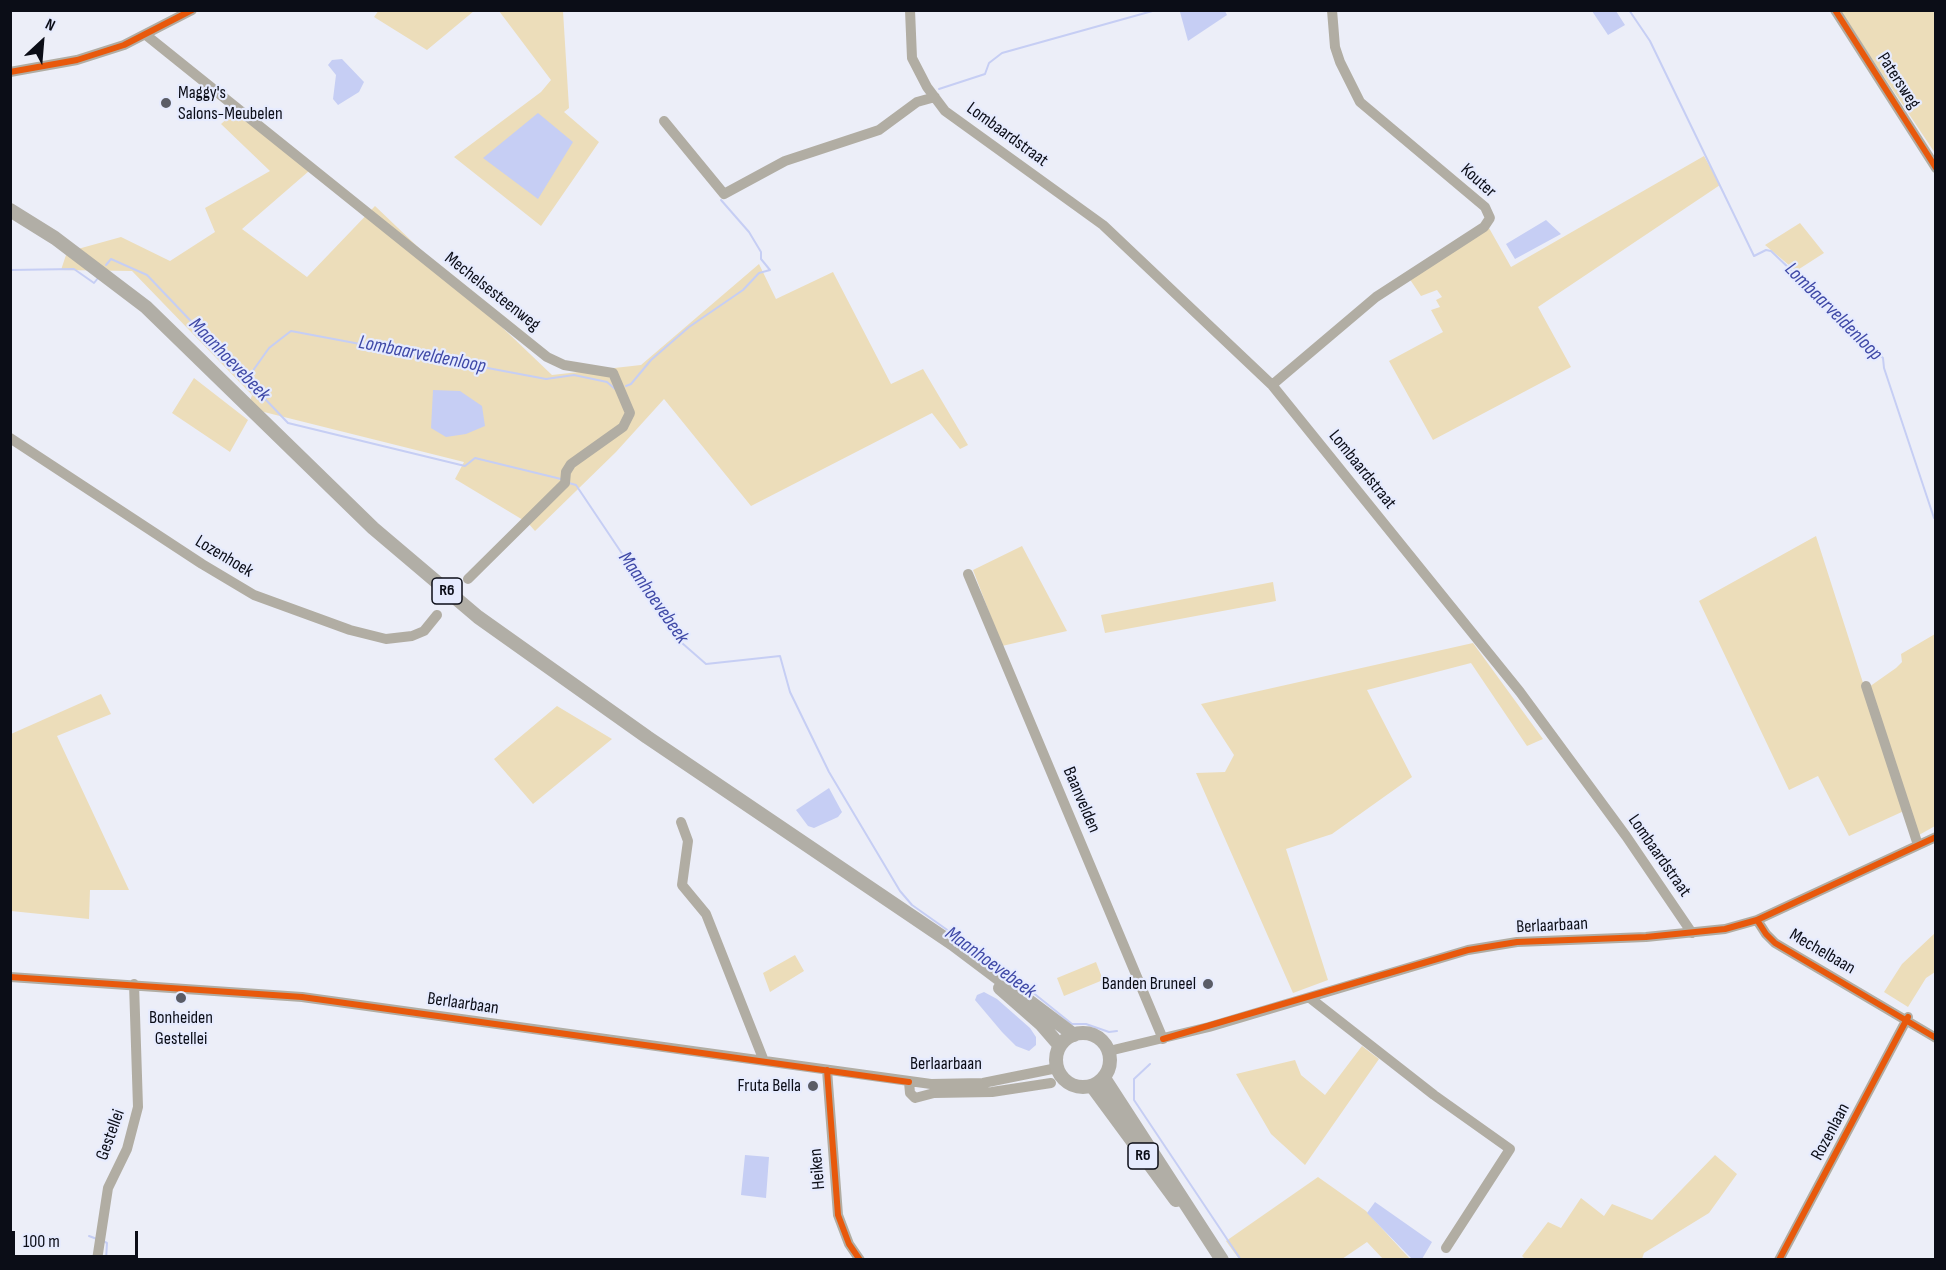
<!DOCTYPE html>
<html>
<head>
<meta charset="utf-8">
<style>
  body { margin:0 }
  #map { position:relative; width:1946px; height:1270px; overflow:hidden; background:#eceef8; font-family:"Sofia Sans Condensed",sans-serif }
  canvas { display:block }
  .frame { position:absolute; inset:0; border:12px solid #0b0d17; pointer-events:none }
  .north { position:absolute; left:12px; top:12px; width:60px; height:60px; -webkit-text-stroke:4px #e6ebfe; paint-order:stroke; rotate:26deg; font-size:16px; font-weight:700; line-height:24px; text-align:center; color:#0b0d17 }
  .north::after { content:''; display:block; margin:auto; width:21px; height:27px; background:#0b0d17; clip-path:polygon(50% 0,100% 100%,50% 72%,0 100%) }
  .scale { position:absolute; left:12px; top:1231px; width:126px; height:27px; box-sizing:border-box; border:3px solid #0b0d17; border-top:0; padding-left:8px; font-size:18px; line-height:21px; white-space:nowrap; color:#0b0d17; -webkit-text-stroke:4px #e6ebfe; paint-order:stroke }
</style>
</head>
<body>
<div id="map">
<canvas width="1946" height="1270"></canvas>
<div class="frame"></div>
<div class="north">N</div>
<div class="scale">100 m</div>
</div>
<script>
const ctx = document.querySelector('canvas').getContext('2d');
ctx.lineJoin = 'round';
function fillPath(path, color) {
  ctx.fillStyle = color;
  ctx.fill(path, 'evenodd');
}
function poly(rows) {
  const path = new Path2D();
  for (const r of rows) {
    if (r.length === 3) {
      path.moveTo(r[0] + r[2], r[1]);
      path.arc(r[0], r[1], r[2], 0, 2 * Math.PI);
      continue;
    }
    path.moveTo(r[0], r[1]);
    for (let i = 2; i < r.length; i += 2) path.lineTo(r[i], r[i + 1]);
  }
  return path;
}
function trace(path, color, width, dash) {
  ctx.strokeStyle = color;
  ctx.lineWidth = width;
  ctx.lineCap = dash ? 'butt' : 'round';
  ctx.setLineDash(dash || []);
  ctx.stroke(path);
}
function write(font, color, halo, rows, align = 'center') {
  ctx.font = font + ' "Sofia Sans Condensed",sans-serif';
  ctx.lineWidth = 4.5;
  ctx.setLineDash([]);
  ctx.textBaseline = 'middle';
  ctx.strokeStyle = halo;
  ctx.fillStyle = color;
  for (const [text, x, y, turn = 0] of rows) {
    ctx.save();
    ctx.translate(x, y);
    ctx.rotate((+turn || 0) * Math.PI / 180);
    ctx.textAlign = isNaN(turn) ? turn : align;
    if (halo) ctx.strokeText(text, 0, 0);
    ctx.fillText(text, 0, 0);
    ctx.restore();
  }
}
fillPath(poly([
  [379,10,474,10,474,11,427,50,374,17],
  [499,11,563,11,569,108,564,112,599,142,541,226,454,157,541,92,551,80],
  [1840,11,1935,11,1935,153],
  [237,110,309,171,242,229,307,277,375,206,552,375,641,365,759,264,776,299,833,272,891,384,923,369,968,445,960,449,932,413,751,506,664,399,616,452,535,531,528,523,455,479,464,462,248,408,252,395,132,271,61,270,67,252,121,237,170,261,215,232,205,208,270,171,221,124],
  [1704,156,1720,185,1538,307,1571,367,1433,440,1389,361,1443,332,1431,310,1440,307,1436,300,1442,297,1437,290,1421,296,1409,278,1489,228,1511,267],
  [1800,223,1824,253,1796,271,1765,245],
  [194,378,248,420,230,452,172,413],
  [1816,536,1904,811,1849,836,1818,776,1789,790,1699,601],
  [1022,546,1067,631,1002,646,973,570],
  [1273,582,1276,601,1105,633,1101,615],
  [1935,634,1935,826,1919,835,1869,687,1896,668,1902,662,1901,654],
  [1473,643,1543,739,1527,746,1471,663,1367,690,1412,777,1332,834,1286,849,1328,980,1293,993,1196,773,1225,772,1234,755,1201,704],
  [101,694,111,714,57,736,129,890,90,890,89,919,11,911,11,734],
  [557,706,612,739,533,804,494,759],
  [1935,933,1935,972,1926,978,1908,1007,1884,992,1902,964],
  [795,955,804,971,770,992,763,973],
  [1096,962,1103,980,1064,996,1057,978],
  [1362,1046,1379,1059,1305,1165,1271,1134,1236,1074,1295,1060,1301,1075,1325,1095],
  [1715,1155,1737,1174,1709,1213,1644,1253,1642,1259,1526,1260,1522,1256,1548,1222,1561,1228,1581,1198,1604,1216,1612,1204,1652,1220],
  [1318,1177,1366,1211,1410,1259,1383,1259,1367,1242,1342,1259,1239,1259,1226,1241]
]), '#ecddba');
fillPath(poly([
  [1185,10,1225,11,1227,15,1188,41,1180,12],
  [1592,11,1616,11,1625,25,1608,35],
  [342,59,364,82,359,92,338,105,333,99,336,75,328,65,332,60],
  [538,113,573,142,538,199,483,158],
  [1546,220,1561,234,1515,259,1506,244],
  [433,390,460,391,482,406,485,426,466,434,446,437,431,428],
  [829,788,842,812,838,817,814,828,808,826,796,810],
  [984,992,997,999,1030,1028,1036,1037,1036,1045,1029,1051,1016,1046,1002,1032,975,1000,977,995],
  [745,1155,769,1157,766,1198,741,1195],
  [1375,1202,1432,1242,1422,1259,1412,1259,1367,1213]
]), '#c6cef4');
trace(poly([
  [1629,10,1650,41,1754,256,1766,250,1771,251,1883,358,1884,368,1934,518],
  [939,89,985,74,989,63,1002,53,1156,10],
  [106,265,111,259,147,275,288,423,465,466,475,458,561,479],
  [10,270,74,269,94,283,98,278],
  [247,379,269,348,291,331,546,379,574,375,607,382,615,389],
  [626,386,631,384,651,360,689,327,743,290,759,273,770,270,761,259,761,252,749,232,721,200],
  [569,483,576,485,682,643,706,664,780,656,790,692,829,772,900,891,912,905,1011,975,1072,1024,1086,1024,1109,1032,1117,1031],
  [1150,1064,1134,1079,1134,1100,1241,1260],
  [89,1236,97,1239],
  [103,1241,107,1243,106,1260]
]), '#c6cef4', 2);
trace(poly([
  [910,10,912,58,927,87,945,111,1103,225,1272,385,1520,692,1626,836,1692,933],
  [1835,10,1936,168],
  [146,35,547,357,564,365,613,373,630,413,623,427,571,464,566,472,565,483,468,579],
  [10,72,77,60,124,45,192,10],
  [664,121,724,194,785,161,879,130,917,102,935,97],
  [1272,385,1376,297,1484,227,1490,218,1485,207,1360,102,1340,62,1335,47,1332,10],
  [10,438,202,564,254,595,350,630,386,639,412,636,424,631,437,615],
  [968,574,1163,1039],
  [1866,686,1918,845],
  [681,822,688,841,682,885,706,914,764,1061],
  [1757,920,1766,934,1775,943,1936,1038],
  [10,977,302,997,931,1084,983,1083,1057,1068],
  [1310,998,1434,1095,1510,1149,1446,1248],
  [1109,1051,1209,1027,1468,950,1517,942,1646,937,1725,929,1757,920,1936,837],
  [827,1070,838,1215,849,1244,860,1260],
  [909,1082,910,1093,915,1098,934,1093,992,1092,1051,1083],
  [97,1260,108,1188,127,1149,138,1107,134,984],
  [1779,1260,1908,1017]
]), '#b1ada3', 10);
trace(poly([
  [10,210,55,238,146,307,373,528,478,617,647,737,953,944,1074,1035],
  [1000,988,1041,1024,1060,1046],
  [1083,1060,27],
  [1104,1078,1222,1260],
  [1092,1086,1176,1200]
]), '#b1aea6', 14);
trace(poly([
  [1835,10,1936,168],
  [10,72,77,60,124,45,192,10],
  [1757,920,1766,934,1775,943,1936,1038],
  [10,977,302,997,909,1082],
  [1163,1039,1468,950,1517,942,1646,937,1725,929,1757,920,1936,837],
  [827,1070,838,1215,849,1244,860,1260],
  [1779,1260,1908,1017]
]), '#e8590c', 6);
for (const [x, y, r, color] of [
  [166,103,6,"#5a5c66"],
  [1208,984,6,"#5a5c66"],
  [181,998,6,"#5a5c66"],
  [813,1086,6,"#5a5c66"]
]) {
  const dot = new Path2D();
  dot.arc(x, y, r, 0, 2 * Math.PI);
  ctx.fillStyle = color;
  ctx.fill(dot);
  trace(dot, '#e6ebfe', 2);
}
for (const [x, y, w] of [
  [447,591,30],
  [1143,1156,30]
]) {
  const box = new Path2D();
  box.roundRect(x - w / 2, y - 13, w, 26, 4.5);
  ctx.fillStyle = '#e6ebfe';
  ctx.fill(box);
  trace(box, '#0b0d17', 1.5);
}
write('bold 16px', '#0b0d17', null, [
  ["R6",447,591],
  ["R6",1143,1156]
]);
write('18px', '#0b0d17', '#e6ebfe', [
  ["Patersweg",1898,81,57],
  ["Lombaardstraat",1007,135,36],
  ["Kouter",1478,181,42],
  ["Mechelsesteenweg",492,292,38],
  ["Lombaardstraat",1362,470,51],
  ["Lozenhoek",224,557,31],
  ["Baanvelden",1081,800,67],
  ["Lombaardstraat",1659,856,55],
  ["Berlaarbaan",1552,926,-3],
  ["Mechelbaan",1822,952,30],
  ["Berlaarbaan",463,1004,8],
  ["Berlaarbaan",946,1064],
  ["Rozenlaan",1831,1132,-62],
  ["Gestellei",111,1135,-70],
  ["Heiken",818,1169,-95]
]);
write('18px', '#0b0d17', '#e6ebfe', [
  ["Maggy's",178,93,"left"],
  ["Salons-Meubelen",178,114,"left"],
  ["Banden Bruneel",1196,984],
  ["Bonheiden",181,1018,"center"],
  ["Gestellei",181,1039,"center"],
  ["Fruta Bella",801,1086]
], 'right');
write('italic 20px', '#3f49a7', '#e6ebfe', [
  ["Lombaarveldenloop",1833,312,45],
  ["Lombaarveldenloop",422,355,11],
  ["Maanhoevebeek",229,360,46],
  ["Maanhoevebeek",653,598,55],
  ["Maanhoevebeek",990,963,36]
]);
</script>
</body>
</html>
